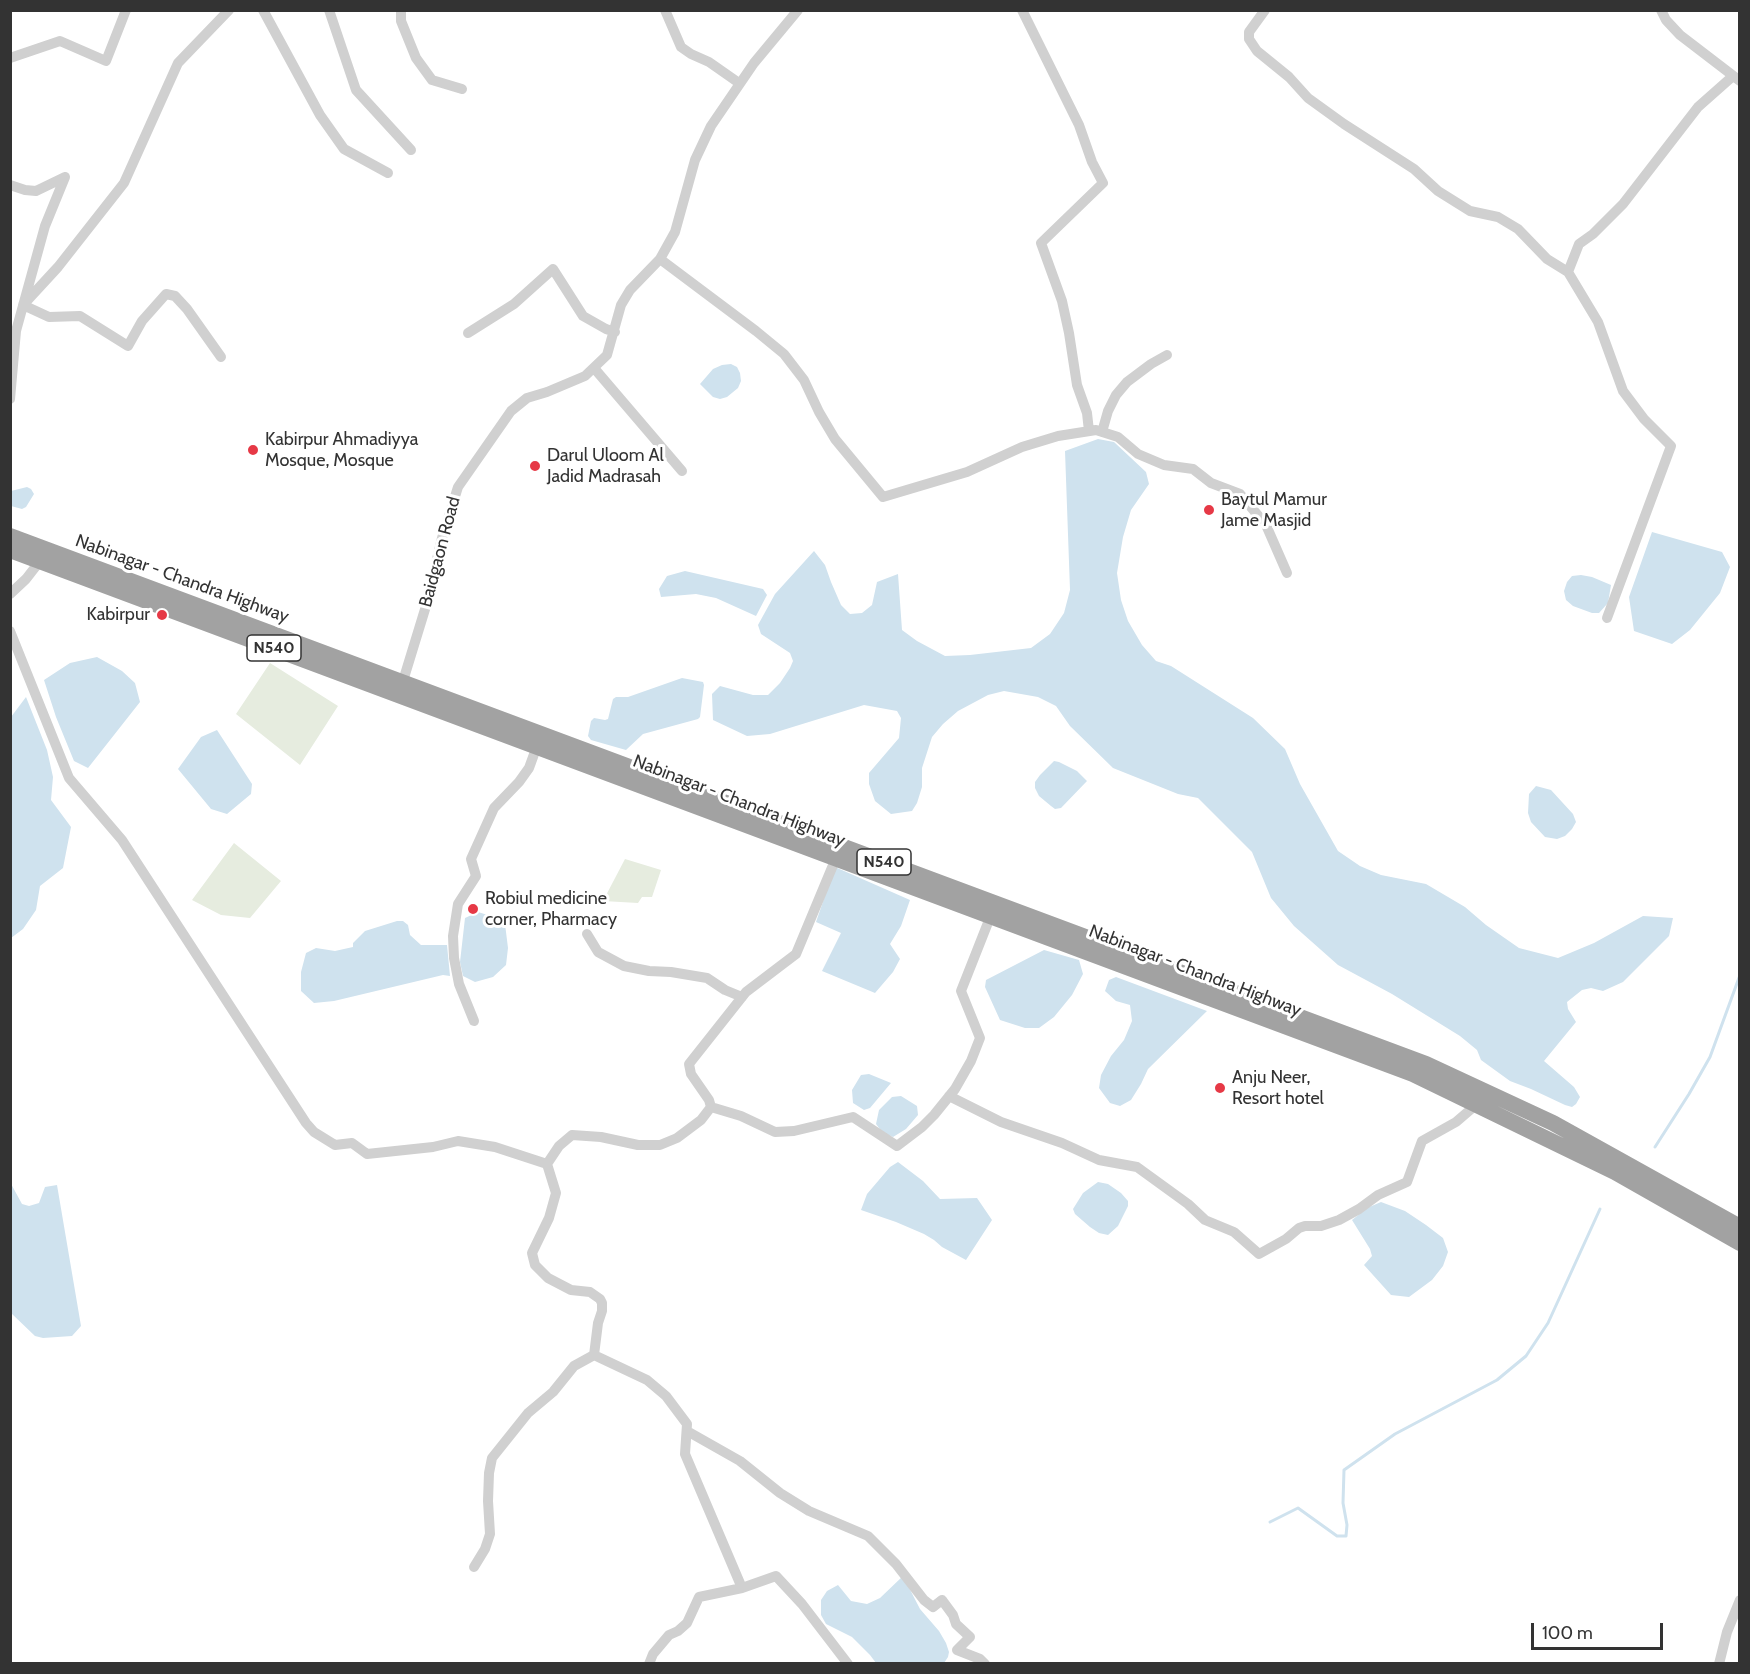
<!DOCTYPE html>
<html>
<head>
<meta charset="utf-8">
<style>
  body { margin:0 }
  #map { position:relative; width:1750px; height:1674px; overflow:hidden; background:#fff; font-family:Cabin,sans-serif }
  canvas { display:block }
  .frame { position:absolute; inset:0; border:12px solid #333; pointer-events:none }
  .scale { position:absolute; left:1531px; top:1623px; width:132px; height:27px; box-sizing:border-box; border:3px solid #333; border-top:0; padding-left:8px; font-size:18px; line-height:21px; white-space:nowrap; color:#333; -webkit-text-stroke:4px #fff; paint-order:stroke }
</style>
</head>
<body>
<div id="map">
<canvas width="1750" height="1674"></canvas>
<div class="frame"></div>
<div class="scale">100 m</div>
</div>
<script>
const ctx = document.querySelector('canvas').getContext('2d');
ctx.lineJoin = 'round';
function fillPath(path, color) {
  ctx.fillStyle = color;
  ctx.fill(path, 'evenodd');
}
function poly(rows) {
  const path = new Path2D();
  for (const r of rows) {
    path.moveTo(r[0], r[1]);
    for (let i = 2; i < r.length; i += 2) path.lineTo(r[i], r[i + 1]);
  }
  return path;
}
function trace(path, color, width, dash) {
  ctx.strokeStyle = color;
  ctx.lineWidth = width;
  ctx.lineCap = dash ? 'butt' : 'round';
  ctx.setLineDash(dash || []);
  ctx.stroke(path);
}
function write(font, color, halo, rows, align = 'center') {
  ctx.font = font + ' Cabin,sans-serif';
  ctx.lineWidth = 6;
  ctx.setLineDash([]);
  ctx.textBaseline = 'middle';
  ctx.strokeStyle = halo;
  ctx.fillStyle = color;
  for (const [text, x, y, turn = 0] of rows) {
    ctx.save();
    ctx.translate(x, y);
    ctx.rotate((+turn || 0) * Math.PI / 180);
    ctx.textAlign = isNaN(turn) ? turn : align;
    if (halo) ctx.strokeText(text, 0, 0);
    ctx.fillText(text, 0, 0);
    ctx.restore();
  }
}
fillPath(poly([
  [270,663,338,706,300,765,236,714],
  [234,843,281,881,250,918,221,915,192,900],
  [625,859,661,870,652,897,642,897,638,903,603,901]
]), '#e6ecdf');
fillPath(poly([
  [731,364,737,367,740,373,741,381,738,388,727,397,720,399,713,397,700,384,713,369,722,365],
  [1098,439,1114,442,1146,472,1149,484,1131,510,1123,537,1117,573,1121,600,1128,621,1142,645,1156,661,1171,666,1253,718,1285,749,1300,784,1338,851,1360,866,1381,875,1426,884,1465,907,1486,925,1519,948,1558,958,1594,943,1643,916,1673,918,1669,936,1623,982,1603,991,1591,988,1582,990,1567,1002,1568,1009,1576,1022,1544,1061,1574,1087,1580,1097,1576,1104,1572,1107,1565,1105,1531,1089,1510,1081,1481,1060,1477,1050,1460,1036,1392,994,1338,965,1294,926,1271,898,1252,852,1198,798,1178,794,1113,768,1070,726,1056,706,1038,697,1004,691,988,695,958,711,943,724,932,737,922,768,922,787,917,803,912,811,891,814,875,801,869,784,869,773,899,738,901,718,897,711,864,705,770,734,747,736,713,720,712,694,720,686,753,695,768,695,780,683,790,668,793,661,790,653,761,634,758,625,775,594,814,551,825,565,831,582,841,605,850,614,862,613,872,605,877,582,898,574,902,630,917,641,945,656,970,655,1031,648,1050,634,1064,613,1070,590,1065,451],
  [27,487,31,489,34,494,26,507,22,509,11,506,11,491],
  [1652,532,1722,552,1730,567,1720,593,1690,630,1672,644,1634,631,1629,597],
  [685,571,763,589,767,595,756,616,716,598,696,594,661,597,659,589,667,576],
  [1581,575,1592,577,1611,585,1608,603,1599,613,1592,613,1573,606,1566,600,1564,591,1567,582,1572,576],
  [97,657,122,671,135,683,140,702,88,768,74,761,56,717,44,680,70,663],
  [682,678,703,682,704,685,700,717,698,719,643,734,626,750,591,740,588,736,591,721,594,718,605,720,608,719,613,699,616,697,628,697],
  [26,697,47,750,53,777,51,800,71,827,63,868,40,886,36,910,23,929,11,938,11,717],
  [217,730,252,784,251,794,227,814,211,809,178,769,201,737],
  [1054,761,1059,762,1077,771,1087,781,1061,808,1055,809,1051,806,1039,796,1035,788,1035,782,1040,775],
  [1536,786,1551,790,1573,814,1576,822,1572,829,1565,836,1557,839,1545,837,1531,822,1528,813,1529,794],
  [835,867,910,900,901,926,890,944,900,959,893,972,875,993,822,971,841,933,816,922],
  [478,912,494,917,505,924,508,948,506,965,493,977,475,982,463,976,460,962,465,918],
  [397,921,403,921,408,925,410,935,421,945,447,945,450,976,443,975,334,1001,314,1003,301,991,301,972,306,953,316,948,335,951,353,947,353,943,365,931],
  [1044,950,1079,960,1083,974,1072,995,1054,1017,1039,1028,1025,1028,1000,1020,985,987,986,980],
  [1116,977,1207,1011,1148,1069,1141,1084,1131,1100,1120,1106,1110,1103,1099,1088,1101,1075,1111,1056,1124,1040,1132,1021,1130,1005,1116,1001,1105,991,1109,980],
  [869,1074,891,1083,870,1108,864,1110,853,1103,852,1090,861,1075],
  [901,1096,917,1106,918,1115,906,1129,893,1137,882,1132,876,1124,879,1110,892,1097],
  [898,1162,923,1181,940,1199,977,1198,992,1220,966,1260,942,1247,934,1240,924,1234,896,1222,861,1210,867,1194,890,1167],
  [10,1182,22,1204,29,1206,39,1203,45,1187,57,1185,81,1326,72,1336,43,1338,35,1336,11,1313],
  [1098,1182,1108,1184,1121,1193,1128,1201,1128,1206,1118,1226,1108,1235,1099,1233,1090,1227,1075,1214,1073,1209,1083,1193],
  [1381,1202,1405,1211,1426,1225,1443,1238,1448,1252,1443,1266,1432,1280,1409,1297,1391,1295,1364,1265,1372,1256,1370,1249,1352,1220,1367,1208],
  [903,1576,920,1609,939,1631,946,1643,949,1652,948,1657,944,1663,876,1663,870,1655,852,1637,826,1624,821,1615,821,1600,827,1591,838,1585,851,1601,867,1604,880,1598]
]), '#cfe2ee');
trace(poly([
  [1655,1147,1689,1094,1710,1057,1740,975],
  [1270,1522,1298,1508,1337,1536,1346,1536,1347,1525,1343,1503,1344,1470,1395,1434,1497,1380,1526,1356,1548,1323,1600,1209]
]), '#cfe2ee', 3);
trace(poly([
  [263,10,320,115,344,149,388,173],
  [329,10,356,90,411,150],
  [401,10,401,21,416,58,432,80,462,89],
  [665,10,681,47,691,54,709,62,739,83],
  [1022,10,1079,125,1092,162,1103,183,1041,243,1062,301,1069,333,1077,385,1087,413,1089,431],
  [1265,10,1249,32,1249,39,1257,51,1289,77,1308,98,1344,124,1414,169,1438,191,1470,211,1498,217,1518,229,1547,259,1568,272,1598,322,1623,391,1644,419,1671,446,1607,618],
  [1661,10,1666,20,1680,35,1740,81],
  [10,58,60,41,106,61,126,10],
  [10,185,25,190,36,191,65,177],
  [660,259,756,331,784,354,804,380,819,412,835,439,883,497,967,472,1022,447,1058,436,1096,430,1118,437,1138,454,1164,465,1193,469,1211,483,1240,494,1266,525,1287,573],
  [1568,272,1579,244,1593,234,1623,204,1698,107,1733,76],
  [468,333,514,304,553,269,583,316,606,329,615,332],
  [221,357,187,309,175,296,166,294,142,321,128,346,80,316,49,317,23,305,58,267,124,183,178,63,229,10],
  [594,368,682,471],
  [10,399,16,331,45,226,65,177],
  [1102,432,1108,411,1116,395,1127,382,1151,364,1167,355],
  [10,594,26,579,40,561],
  [10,631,69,778,122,840,306,1123,314,1132,335,1145,352,1143,367,1154,433,1147,458,1141,495,1147,547,1164],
  [403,681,426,606,442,538,458,487,511,411,527,398,547,392,585,376,607,355,621,305,630,290,660,259,675,232,695,160,711,126,754,63,798,10],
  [587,934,598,952,624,966,649,971,671,972,707,978,725,990,742,997],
  [474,1021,459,984,454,958,453,936,458,904,476,876,471,859,494,808,519,782,529,768,537,746],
  [949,1096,1001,1122,1062,1143,1099,1160,1137,1167,1188,1204,1205,1220,1234,1232,1259,1254,1286,1239,1299,1228,1305,1226,1321,1226,1339,1220,1359,1209,1378,1195,1407,1182,1422,1141,1456,1122,1477,1104],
  [711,1107,741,1116,775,1132,794,1131,853,1117,897,1146,922,1127,934,1115,955,1089,971,1061,980,1038,961,991,991,915],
  [594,1355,647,1380,666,1396,687,1424,685,1454,742,1588],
  [687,1431,740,1461,780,1493,809,1511,868,1536,896,1564,924,1600,933,1607,942,1600,953,1615,956,1624,970,1637,957,1650,980,1659,985,1664],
  [474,1567,485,1549,490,1534,488,1501,489,1473,492,1458,528,1413,553,1392,574,1366,594,1355,598,1323,602,1311,602,1303,600,1299,590,1292,571,1290,548,1278,535,1265,532,1253,549,1218,556,1193,547,1164,559,1146,572,1135,601,1137,638,1145,660,1145,677,1138,701,1120,711,1107,709,1100,691,1074,689,1064,746,992,796,954,836,858],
  [649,1664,653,1654,669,1635,678,1631,687,1623,699,1597,742,1588,776,1576,802,1604,848,1664],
  [1719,1664,1727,1632,1740,1600]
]), '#d0d0d0', 10);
trace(poly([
  [10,536,1426,1064,1553,1123,1740,1227],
  [10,550,1413,1074,1615,1172,1740,1243]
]), '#a2a2a2', 16);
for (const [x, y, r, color] of [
  [253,450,6,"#e63946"],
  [535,466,6,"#e63946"],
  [1209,510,6,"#e63946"],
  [162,615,6,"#e63946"],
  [473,909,6,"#e63946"],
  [1220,1088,6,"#e63946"]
]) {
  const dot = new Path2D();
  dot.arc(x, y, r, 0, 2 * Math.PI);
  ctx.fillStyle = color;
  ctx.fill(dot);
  trace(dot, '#fff', 2);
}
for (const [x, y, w] of [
  [274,648,54],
  [884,862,54]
]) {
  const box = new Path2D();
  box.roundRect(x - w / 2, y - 13, w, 26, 4.5);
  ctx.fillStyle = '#fff';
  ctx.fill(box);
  trace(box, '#333', 1.5);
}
write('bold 16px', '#333', null, [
  ["N540",274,648],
  ["N540",884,862]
]);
write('18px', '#333', '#fff', [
  ["Kabirpur Ahmadiyya",265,440],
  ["Mosque, Mosque",265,461],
  ["Darul Uloom Al",547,456],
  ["Jadid Madrasah",547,477],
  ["Baytul Mamur",1221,500],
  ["Jame Masjid",1221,521],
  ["Kabirpur",150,615,"right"],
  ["Robiul medicine",485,899],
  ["corner, Pharmacy",485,920],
  ["Anju Neer,",1232,1078],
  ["Resort hotel",1232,1099]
], 'left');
write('18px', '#333', '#fff', [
  ["Baidgaon Road",440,552,-75],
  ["Nabinagar - Chandra Highway",182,579,20],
  ["Nabinagar - Chandra Highway",739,801,21],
  ["Nabinagar - Chandra Highway",1195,971,21]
]);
</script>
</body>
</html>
